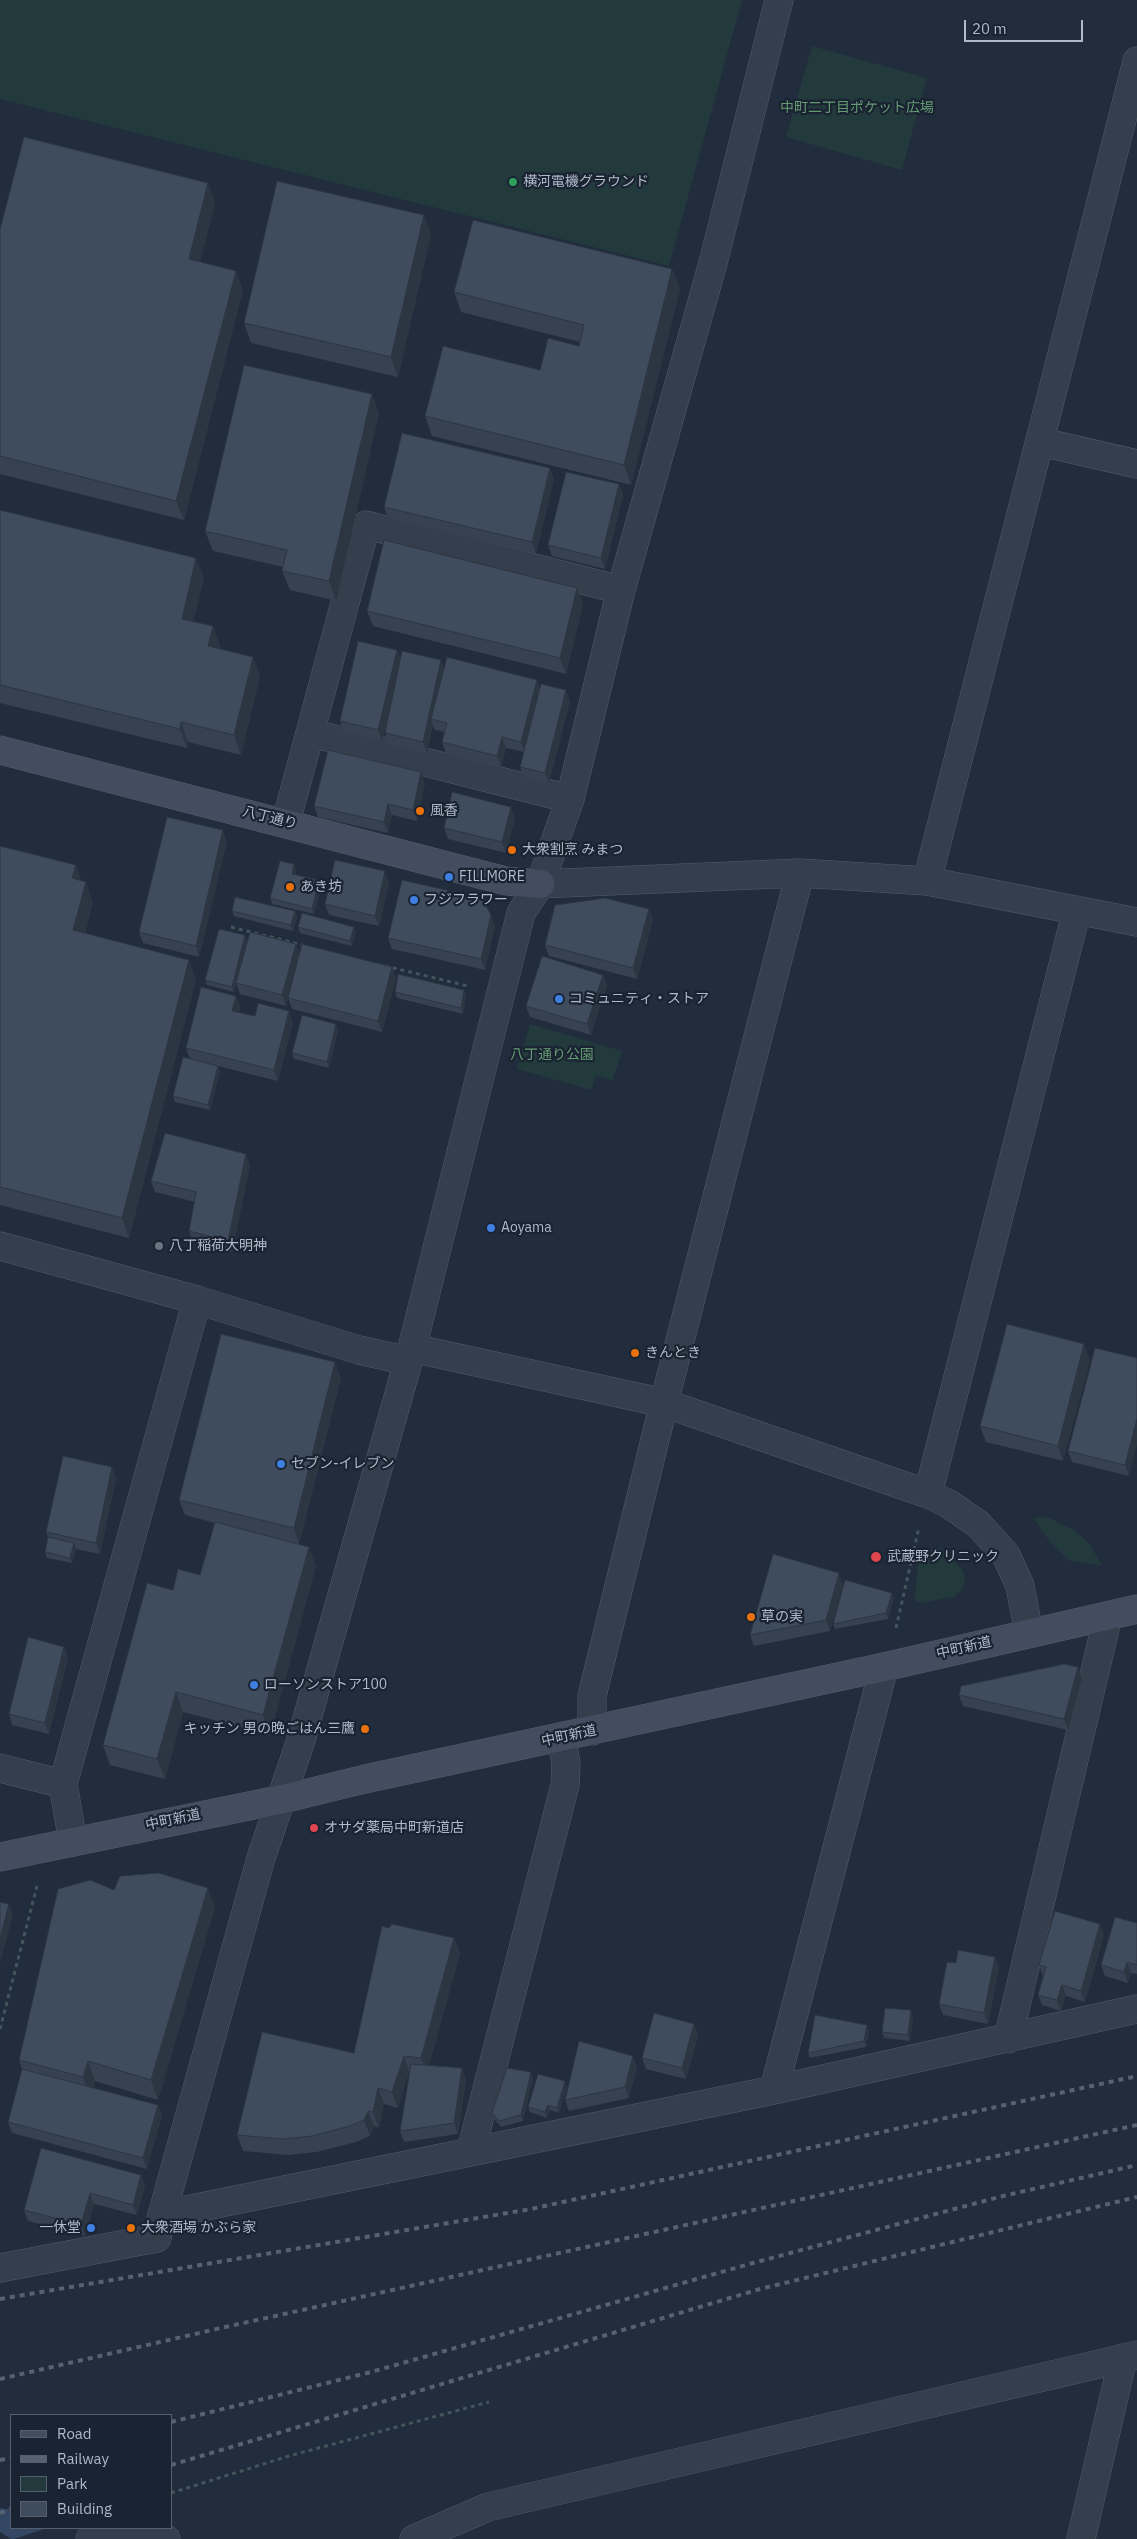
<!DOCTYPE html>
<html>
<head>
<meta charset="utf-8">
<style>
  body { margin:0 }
  #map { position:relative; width:1137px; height:2539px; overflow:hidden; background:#212c3c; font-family:"IBM Plex Sans",sans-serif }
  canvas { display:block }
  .legend { position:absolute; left:10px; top:2414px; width:162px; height:115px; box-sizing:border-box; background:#1a2331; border:1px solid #565f6d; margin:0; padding:6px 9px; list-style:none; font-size:15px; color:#b0b9c8 }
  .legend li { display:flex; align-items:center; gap:10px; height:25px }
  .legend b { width:25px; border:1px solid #565f6d }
  .scale { position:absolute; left:964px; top:20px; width:119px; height:22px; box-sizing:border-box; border:2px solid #b0b9c8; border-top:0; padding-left:6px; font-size:15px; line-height:18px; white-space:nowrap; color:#b0b9c8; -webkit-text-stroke:4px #1a2331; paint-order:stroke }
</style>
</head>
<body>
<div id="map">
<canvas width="1137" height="2539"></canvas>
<ul class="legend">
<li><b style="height:6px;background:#424d60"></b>Road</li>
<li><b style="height:6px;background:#566274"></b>Railway</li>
<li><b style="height:14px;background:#233a3d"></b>Park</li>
<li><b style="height:14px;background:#3f4c5e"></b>Building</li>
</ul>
<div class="scale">20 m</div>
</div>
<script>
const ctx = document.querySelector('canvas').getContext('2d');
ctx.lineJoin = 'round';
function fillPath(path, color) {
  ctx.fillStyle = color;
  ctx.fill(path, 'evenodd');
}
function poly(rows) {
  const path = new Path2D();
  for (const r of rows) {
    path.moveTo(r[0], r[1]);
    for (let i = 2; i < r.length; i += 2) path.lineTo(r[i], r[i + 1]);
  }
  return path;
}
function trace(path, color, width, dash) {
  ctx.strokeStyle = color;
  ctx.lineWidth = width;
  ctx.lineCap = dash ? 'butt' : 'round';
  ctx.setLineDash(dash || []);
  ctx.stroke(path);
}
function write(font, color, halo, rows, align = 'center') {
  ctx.font = font + ' "IBM Plex Sans","Noto Sans JP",sans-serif';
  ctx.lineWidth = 4.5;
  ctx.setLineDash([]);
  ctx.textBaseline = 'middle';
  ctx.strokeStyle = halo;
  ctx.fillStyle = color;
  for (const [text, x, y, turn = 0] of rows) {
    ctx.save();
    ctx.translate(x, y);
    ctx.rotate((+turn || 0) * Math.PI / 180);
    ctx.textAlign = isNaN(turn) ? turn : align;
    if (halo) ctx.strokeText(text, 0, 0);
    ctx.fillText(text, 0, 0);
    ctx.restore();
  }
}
fillPath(poly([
  [0,0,742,0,669,266,0,99],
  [812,46,927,78,902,170,786,137],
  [530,1024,622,1051,613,1080,596,1076,591,1090,517,1069],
  [1047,1517,1075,1531,1088,1542,1102,1565,1070,1561,1050,1542,1033,1518],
  [940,1548,946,1551,964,1572,965,1583,961,1591,954,1597,920,1603,915,1600,915,1594,919,1556,923,1550]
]), '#233a3d');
fillPath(poly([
  [0,2508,11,2510,11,2528,67,2528,77,2539,11,2539,0,2532]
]), '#334764');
fillPath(poly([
  [47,2528,70,2528,80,2539,14,2539]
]), '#212c3c');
const street = poly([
  [1041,442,1137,464],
  [311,733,570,799],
  [286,822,366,525,621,590],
  [927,881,1137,61],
  [540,884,800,873,927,881,1137,922],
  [0,1246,197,1300,359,1350,408,1361],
  [412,1348,664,1403,928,1494,949,1504,978,1524,1006,1555,1020,1586,1029,1633],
  [928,1494,1077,910],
  [592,1731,592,1696,664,1403,800,873],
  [0,1768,63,1784],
  [73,1842,63,1784,197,1300],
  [1008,2039,1108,1616],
  [774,2090,884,1667],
  [471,2151,565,1785,566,1763,561,1737],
  [162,2215,261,1858,301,1740,412,1348,521,913,540,884,570,799,621,590,713,263,779,0],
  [0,2268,157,2238,162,2215,774,2090,1137,2009],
  [90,2539,107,2531,134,2531,166,2539],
  [414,2539,488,2507,1137,2355],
  [1081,2539,1123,2358]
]);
const secondary = poly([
  [0,750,506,881,540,884],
  [0,1857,283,1799,365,1779,884,1667,1137,1609]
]);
trace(street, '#535c6a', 29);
trace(secondary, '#535c6a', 29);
trace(poly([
  [231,927,306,946],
  [377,964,468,986],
  [896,1628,919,1527],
  [0,2029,37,1886],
  [171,2493,289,2456,489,2402]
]), '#41575a', 3, [4, 4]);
trace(street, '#353e4c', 28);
trace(secondary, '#424d60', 28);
trace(poly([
  [0,2299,531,2209,1137,2076],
  [0,2379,212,2330,1137,2125],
  [171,2422,371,2372,753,2263,1003,2196,1137,2165],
  [0,2460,11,2458],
  [171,2465,760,2289,1137,2197],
  [0,2513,11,2509]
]), '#566274', 4, [5, 5]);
fillPath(poly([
  [208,183,215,203,200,262,236,271,243,290,184,520,0,474,0,229],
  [431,234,398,377,251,343,244,323],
  [672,269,680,289,631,485,432,436,425,416,540,370,579,346,580,342,461,312,454,292],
  [379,413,336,601,290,590,282,571,283,567,213,551,205,531],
  [550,468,554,479,536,553,388,518,384,507],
  [619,484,623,495,605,569,552,556,548,545],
  [0,510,196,558,204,578,193,622,213,626,220,646,219,649,253,657,260,676,241,755,188,742,187,748,0,703],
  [583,604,566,674,373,626,367,611],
  [397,650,401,659,444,668,537,680,540,689,570,701,549,783,524,778,520,767,524,752,506,748,501,767,446,753,442,742,445,732,435,730,433,725,427,753,388,744,385,733,391,706,382,741,343,732,340,721],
  [425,783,417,821,392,815,388,833,318,817,314,806],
  [515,818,506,853,448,839,444,828],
  [227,841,199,957,143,943,139,932],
  [0,846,76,865,81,881,93,902,85,933,196,979,129,1238,0,1205],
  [294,864,296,870,295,875,319,880,321,886,314,914,272,904,270,898],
  [389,882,379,926,329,915,325,904],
  [649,909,653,920,637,979,549,956,545,945],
  [232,911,295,911,297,917,293,931,234,916],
  [495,926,485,970,392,949,388,938],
  [298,927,356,932,352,946,300,933],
  [247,941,234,992,207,985,205,980],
  [300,955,392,967,396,978,382,1032,292,1009,288,998,286,1006,240,994,236,983],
  [603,975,607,985,591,1035,530,1017,526,1006],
  [395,992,466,996,463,1014,397,998],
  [236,996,240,1007,239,1012,255,1016,293,1022,278,1081,218,1066,220,1071,210,1110,175,1102,173,1096,190,1059,186,1048],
  [338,1030,329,1068,294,1059,292,1053],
  [250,1165,232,1252,193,1242,189,1231,195,1202,155,1192,151,1181],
  [1095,1348,1129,1476,1072,1462,1068,1451],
  [1090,1360,1063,1461,986,1442,980,1426],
  [341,1378,299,1544,316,1566,270,1735,183,1712,165,1779,110,1765,103,1745,173,1590,200,1575,215,1523,185,1515,179,1500],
  [116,1478,100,1554,76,1549,72,1563,47,1558,45,1552,48,1537,46,1532],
  [843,1584,830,1631,754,1646,750,1635],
  [894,1598,888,1619,835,1629,833,1624],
  [64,1647,68,1657,49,1734,12,1725,9,1714],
  [1082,1678,1068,1730,963,1706,959,1695],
  [114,1890,215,1907,158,2100,95,2081,93,2088,158,2105,162,2115,147,2169,12,2133,8,2122,22,2069,19,2060],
  [1137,1923,1137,1974,1131,1973,1128,1983,1105,1976,1101,1965],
  [1104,1935,1085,2002,1066,1996,1061,2011,1042,2005,1038,1995,1043,1976,1039,1965],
  [454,1938,460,1953,429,2065,462,2068,466,2079,458,2134,404,2142,400,2131,410,2072,409,2072,398,2108,384,2104,379,2128,374,2126,370,2136,356,2142,317,2152,288,2155,243,2151,237,2135,354,2053],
  [956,1963,999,1967,988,2024,943,2015,939,2004],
  [913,2016,910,2041,884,2038,882,2032],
  [694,2024,698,2035,686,2079,646,2069,642,2058],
  [867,2025,869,2031,866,2047,810,2058,808,2053],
  [637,2067,629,2098,569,2111,565,2100],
  [533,2078,523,2121,501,2127,494,2119,492,2113],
  [567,2087,559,2113,550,2110,547,2118,530,2112,528,2107],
  [141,2175,145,2186,137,2215,94,2204,85,2236,28,2221,24,2210]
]), '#364151');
fillPath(poly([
  [208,183,215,203,196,279,189,259],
  [424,215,431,234,398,377,391,357],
  [672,269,680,289,631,485,624,465],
  [236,271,243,290,184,520,176,501],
  [372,394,379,413,336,601,329,581],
  [550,468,554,479,536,553,532,542],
  [619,484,623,495,605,569,601,558],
  [196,558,204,578,189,639,182,619],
  [577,588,583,604,566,674,560,658],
  [213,626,220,646,215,666,208,646],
  [397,650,401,661,382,741,378,730],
  [253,657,260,676,241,755,234,735],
  [441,660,445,671,431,719,433,725,427,753,423,742],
  [537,680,541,691,525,753,521,742],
  [566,690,570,701,549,783,545,773],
  [181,722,188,742,187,748,180,729],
  [502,737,506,748,501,767,497,756],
  [421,772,425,783,417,821,413,810],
  [388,804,392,815,388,833,384,822],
  [511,807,515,818,506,853,502,842],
  [223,830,227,841,199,957,196,946],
  [294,864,296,870,294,880,292,874],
  [76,865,83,885,72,878],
  [385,871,389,882,379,926,375,916],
  [319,880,321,886,314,914,312,909],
  [86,882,93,902,80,950,73,930],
  [649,909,653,920,637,979,633,968],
  [295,911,297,917,293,931,291,925],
  [491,915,495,926,485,970,481,959],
  [354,927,356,932,352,946,350,941],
  [245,935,247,941,234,992,232,987],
  [296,944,300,955,286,1006,282,995],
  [189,960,196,979,129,1238,122,1218],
  [392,967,396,978,382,1032,378,1021],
  [603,975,607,985,591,1035,587,1024],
  [464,990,466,996,463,1014,461,1008],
  [236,996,240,1007,236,1022,232,1011],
  [289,1011,293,1022,278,1081,274,1070],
  [336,1024,338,1030,329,1068,327,1062],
  [218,1066,220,1071,210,1110,208,1105],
  [246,1154,250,1165,232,1252,228,1241],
  [1084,1344,1090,1360,1063,1461,1058,1446],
  [335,1362,341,1378,299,1544,294,1528],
  [1137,1419,1137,1445,1129,1476,1125,1465],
  [112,1467,116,1478,100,1554,96,1543],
  [74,1543,76,1549,72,1563,70,1558],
  [309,1547,316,1566,270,1735,263,1715],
  [839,1573,843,1584,830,1631,826,1620],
  [892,1593,894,1598,888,1619,886,1613],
  [64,1647,68,1657,49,1734,45,1723],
  [1078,1667,1082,1678,1068,1730,1064,1719],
  [176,1692,183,1712,165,1779,157,1759],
  [208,1888,215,1907,158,2100,151,2080],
  [9,1904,13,1915,0,1964,0,1939],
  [1100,1924,1104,1935,1085,2002,1081,1991],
  [454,1938,460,1953,427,2074,421,2058],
  [995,1957,999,1967,988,2024,984,2013],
  [1127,1962,1131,1973,1128,1983,1124,1972],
  [1062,1985,1066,1996,1061,2011,1057,2000],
  [911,2010,913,2016,910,2041,908,2035],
  [694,2024,698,2035,686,2079,682,2068],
  [867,2025,869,2031,866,2047,864,2041],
  [404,2056,409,2072,398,2108,392,2092],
  [633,2056,637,2067,629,2098,625,2087],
  [88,2061,95,2081,90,2096,83,2077],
  [462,2068,466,2079,458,2134,454,2123],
  [531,2072,533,2078,523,2121,521,2115],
  [565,2081,567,2087,559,2113,557,2108],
  [378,2088,384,2104,379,2128,373,2112],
  [158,2105,162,2115,147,2169,143,2158],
  [548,2105,550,2110,547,2118,545,2112],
  [368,2111,374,2126,370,2136,364,2120],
  [141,2175,145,2186,137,2215,133,2205],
  [90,2193,94,2204,85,2236,81,2225]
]), '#2c3542');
const building = poly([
  [24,137,208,183,189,259,236,271,176,501,0,456,0,229,24,137],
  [277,181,424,215,391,357,244,323,277,181],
  [473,220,672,269,624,465,425,416,443,346,540,370,548,338,579,346,584,325,454,292,473,220],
  [244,365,372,394,329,581,282,571,287,550,205,531,244,365],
  [402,433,550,468,532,542,384,507,402,433],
  [566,472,619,484,601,558,548,545,566,472],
  [0,510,196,558,182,619,213,626,208,646,253,657,234,735,181,722,180,729,0,685,0,510],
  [384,540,577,588,560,658,367,611,384,540],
  [358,641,397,650,378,730,340,721,358,641],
  [402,651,441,660,423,742,385,733,402,651],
  [447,657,537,680,521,742,502,737,497,756,442,742,447,723,431,719,447,657],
  [541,684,566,690,545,773,520,767,541,684],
  [328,750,421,772,413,810,388,804,384,822,314,806,328,750],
  [452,792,511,807,502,842,444,828,452,792],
  [167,817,223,830,196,946,139,932,167,817],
  [0,846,76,865,72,878,86,882,73,930,189,960,122,1218,0,1187,0,846],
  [335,860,385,871,375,916,325,904,335,860],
  [280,861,294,864,292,874,319,880,312,909,270,898,280,861],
  [402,880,482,898,491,915,481,959,388,938,402,880],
  [235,897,295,911,291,925,232,911,235,897],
  [605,898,649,909,633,968,545,945,555,905,605,898],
  [302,913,354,927,350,941,298,927,302,913],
  [219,929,245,935,232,987,205,980,219,929],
  [250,932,296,944,282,995,236,983,250,932],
  [302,944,392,967,378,1021,288,998,302,944],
  [542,956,603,975,587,1024,526,1006,542,956],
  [398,974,464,990,461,1008,395,992,398,974],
  [201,987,236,996,232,1011,255,1016,258,1003,289,1011,274,1070,186,1048,201,987],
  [302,1015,336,1024,327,1062,292,1053,302,1015],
  [183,1057,218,1066,208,1105,173,1096,183,1057],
  [165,1133,246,1154,228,1241,189,1231,196,1192,151,1181,165,1133],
  [1007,1324,1084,1344,1058,1446,980,1426,1007,1324],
  [221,1334,335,1362,294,1528,179,1500,221,1334],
  [1095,1348,1137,1358,1137,1419,1125,1465,1068,1451,1095,1348],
  [63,1456,112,1467,96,1543,46,1532,63,1456],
  [215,1522,309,1547,263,1715,176,1692,157,1759,103,1745,147,1583,173,1590,178,1569,200,1575,215,1522],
  [48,1537,74,1543,70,1558,45,1552,48,1537],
  [773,1554,839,1573,826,1620,750,1635,773,1554],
  [845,1580,892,1593,886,1613,833,1624,845,1580],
  [28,1637,64,1647,45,1723,9,1714,28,1637],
  [1064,1664,1078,1667,1064,1719,959,1695,961,1686,1064,1664],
  [159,1873,208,1888,151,2080,88,2061,83,2077,19,2060,58,1889,90,1880,114,1890,120,1876,159,1873],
  [0,1902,9,1904,0,1939,0,1902],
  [1055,1911,1100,1924,1081,1991,1062,1985,1057,2000,1038,1995,1046,1967,1039,1965,1055,1911],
  [1115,1917,1137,1923,1137,1965,1127,1962,1124,1972,1101,1965,1115,1917],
  [392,1924,454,1938,421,2058,404,2056,392,2092,378,2088,373,2112,368,2111,364,2120,350,2126,312,2136,282,2139,237,2135,262,2032,354,2053,382,1926,389,1928,392,1924],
  [958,1950,995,1957,984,2013,939,2004,947,1962,956,1963,958,1950],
  [885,2008,911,2010,908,2035,882,2032,885,2008],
  [654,2013,694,2024,682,2068,642,2058,654,2013],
  [815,2015,867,2025,864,2041,808,2053,815,2015],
  [579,2041,633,2056,625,2087,565,2100,579,2041],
  [411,2064,462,2068,454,2123,400,2131,411,2064],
  [507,2068,531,2072,521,2115,499,2121,492,2113,507,2068],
  [22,2069,158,2105,143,2158,8,2122,22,2069],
  [538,2074,565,2081,557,2108,548,2105,545,2112,528,2107,538,2074],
  [41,2148,141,2175,133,2205,90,2193,81,2225,24,2210,41,2148]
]);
fillPath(building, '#3f4c5e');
trace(building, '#2c3542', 1);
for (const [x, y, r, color] of [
  [513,182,5,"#2e9e5b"],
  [420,811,5,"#e8710a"],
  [512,850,5,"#e8710a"],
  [449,877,5,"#3f7fe0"],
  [290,887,5,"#e8710a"],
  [414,900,5,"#3f7fe0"],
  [559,999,5,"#3f7fe0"],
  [491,1228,5,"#3f7fe0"],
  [159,1246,5,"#6b7280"],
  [635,1353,5,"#e8710a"],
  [281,1464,5,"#3f7fe0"],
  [876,1557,6,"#e0444e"],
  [751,1617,5,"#e8710a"],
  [254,1685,5,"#3f7fe0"],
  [365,1729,5,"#e8710a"],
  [314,1828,5,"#e0444e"],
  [91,2228,5,"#3f7fe0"],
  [131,2228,5,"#e8710a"]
]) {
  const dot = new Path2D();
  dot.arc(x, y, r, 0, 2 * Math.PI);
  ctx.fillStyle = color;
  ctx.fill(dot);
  trace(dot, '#1a2331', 2);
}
write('14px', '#659b73', '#1a2331', [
  ["中町二丁目ポケット広場",857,108],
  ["八丁通り公園",552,1055]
]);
write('14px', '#b0b9c8', '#1a2331', [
  ["横河電機グラウンド",523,182],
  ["風香",430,811],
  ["大衆割烹 みまつ",522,850],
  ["FILLMORE",459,877],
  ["あき坊",300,887],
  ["フジフラワー",424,900],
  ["コミュニティ・ストア",569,999],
  ["Aoyama",501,1228],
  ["八丁稲荷大明神",169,1246],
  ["きんとき",645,1353],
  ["セブン-イレブン",291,1464],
  ["武蔵野クリニック",887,1557],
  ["草の実",761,1617],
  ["ローソンストア100",264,1685],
  ["キッチン 男の晩ごはん三鷹",355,1729,"right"],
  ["オサダ薬局中町新道店",324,1828],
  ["一休堂",81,2228,"right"],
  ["大衆酒場 かぶら家",141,2228]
], 'left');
write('14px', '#b0b9c8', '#1a2331', [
  ["八丁通り",270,818,14],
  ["中町新道",964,1648,-13],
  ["中町新道",569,1736,-12],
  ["中町新道",173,1820,-12]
]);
</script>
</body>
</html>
